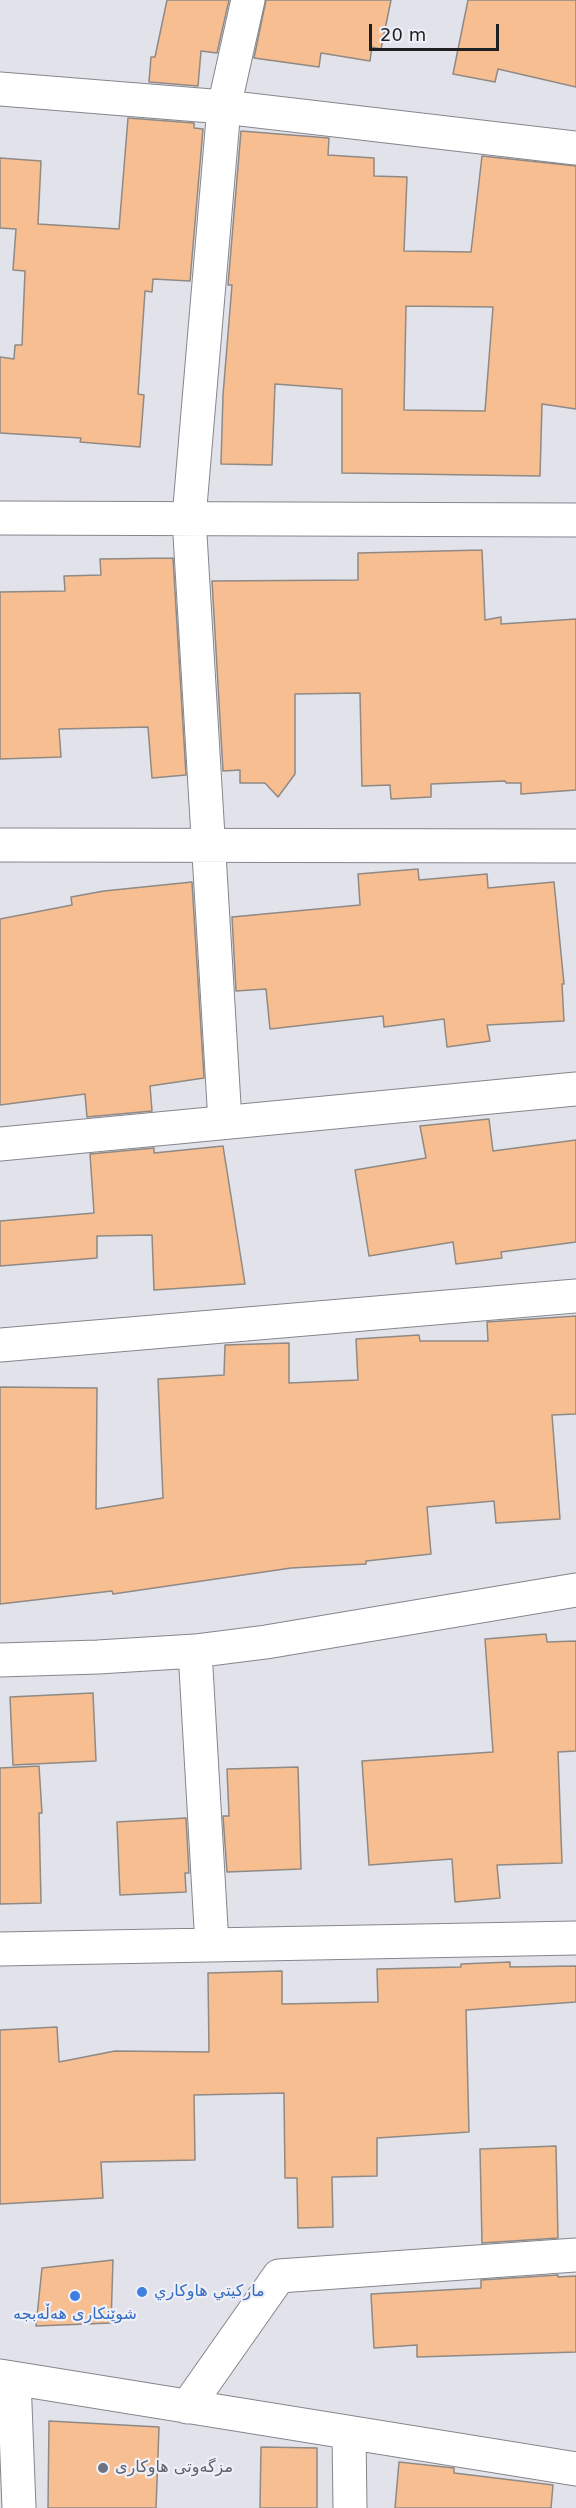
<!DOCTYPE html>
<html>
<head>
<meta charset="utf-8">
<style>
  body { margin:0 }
  #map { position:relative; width:576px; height:2508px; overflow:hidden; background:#e1e2ea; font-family:"DejaVu Sans",sans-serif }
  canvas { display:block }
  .scale { position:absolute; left:369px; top:24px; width:130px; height:27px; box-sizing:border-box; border:3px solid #1f2023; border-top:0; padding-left:8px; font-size:18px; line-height:21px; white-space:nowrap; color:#1f2023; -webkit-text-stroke:4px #eeeff7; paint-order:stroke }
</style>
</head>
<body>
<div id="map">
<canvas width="576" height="2508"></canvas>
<div class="scale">20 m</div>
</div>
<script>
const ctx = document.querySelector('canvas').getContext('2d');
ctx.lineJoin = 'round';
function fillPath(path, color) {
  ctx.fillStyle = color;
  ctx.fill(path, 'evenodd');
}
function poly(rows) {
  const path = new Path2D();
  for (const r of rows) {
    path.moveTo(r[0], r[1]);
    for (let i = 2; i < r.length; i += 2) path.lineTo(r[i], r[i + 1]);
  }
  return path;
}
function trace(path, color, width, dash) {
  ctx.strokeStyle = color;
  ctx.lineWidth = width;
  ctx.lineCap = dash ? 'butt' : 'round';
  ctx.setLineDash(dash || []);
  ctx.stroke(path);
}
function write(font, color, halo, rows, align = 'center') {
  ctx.font = font + ' "DejaVu Sans","Noto Naskh Arabic",sans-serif';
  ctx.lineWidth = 4.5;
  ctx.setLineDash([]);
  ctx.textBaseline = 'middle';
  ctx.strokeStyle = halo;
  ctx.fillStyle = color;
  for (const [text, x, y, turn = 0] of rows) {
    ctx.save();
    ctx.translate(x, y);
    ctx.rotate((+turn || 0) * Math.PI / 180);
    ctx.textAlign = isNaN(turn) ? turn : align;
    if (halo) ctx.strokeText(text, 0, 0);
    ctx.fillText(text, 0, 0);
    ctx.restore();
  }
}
const building = poly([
  [167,0,229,0,217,53,201,51,198,86,149,82,151,57,155,57,167,0],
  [266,0,391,0,381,49,372,47,370,61,321,53,319,67,254,58,266,0],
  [468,0,576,0,576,87,498,69,495,82,453,74,468,0],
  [128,118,194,123,194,128,203,129,190,281,153,279,152,292,145,291,138,394,144,395,140,447,80,442,81,438,0,433,0,357,14,359,15,345,22,345,25,271,13,270,16,229,0,228,0,158,41,161,38,224,119,229,128,118],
  [241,131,329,138,328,155,374,158,374,176,407,177,404,251,471,252,482,156,576,166,576,409,542,404,540,476,342,473,342,389,275,384,272,465,221,464,223,395,232,285,228,285,241,131],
  [406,306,493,307,485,411,404,410,406,306],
  [482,550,485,620,501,617,501,624,576,619,576,790,521,794,521,783,506,783,505,781,431,784,431,797,391,799,390,785,362,786,360,693,295,694,295,774,278,797,265,783,240,783,240,770,223,771,212,581,358,580,358,553,482,550],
  [173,558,186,775,152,778,148,727,59,729,61,757,0,759,0,592,65,591,64,576,101,575,100,559,173,558],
  [418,869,419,880,487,874,488,888,554,882,564,984,562,984,564,1021,487,1025,490,1041,447,1047,444,1019,384,1027,383,1016,270,1029,266,989,236,991,232,917,360,905,358,874,418,869],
  [192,882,204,1078,150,1086,152,1111,87,1117,85,1094,0,1105,0,919,72,905,71,897,104,891,192,882],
  [489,1119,493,1151,576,1140,576,1242,501,1252,502,1258,456,1264,453,1242,369,1256,355,1170,426,1158,420,1126,489,1119],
  [223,1146,245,1284,154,1290,152,1235,97,1236,97,1258,0,1266,0,1221,94,1213,90,1154,154,1148,154,1153,223,1146],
  [576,1316,576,1414,552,1415,560,1519,496,1523,494,1501,427,1507,431,1554,366,1561,366,1564,291,1568,113,1594,112,1591,0,1604,0,1387,97,1388,96,1509,163,1498,158,1379,224,1375,225,1345,289,1343,289,1383,358,1380,356,1339,419,1335,420,1341,488,1341,487,1322,576,1316],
  [546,1634,547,1642,576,1641,576,1751,558,1752,562,1863,497,1865,500,1898,455,1902,452,1859,369,1865,362,1761,493,1752,485,1639,546,1634],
  [93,1693,96,1761,13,1765,10,1697,93,1693],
  [39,1766,42,1813,39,1813,41,1903,0,1904,0,1768,39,1766],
  [298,1767,301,1869,227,1872,223,1816,229,1816,227,1769,298,1767],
  [186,1818,189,1873,185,1873,186,1892,120,1895,117,1822,186,1818],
  [510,1962,510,1967,576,1966,576,2002,466,2010,469,2132,377,2138,377,2176,332,2177,333,2227,298,2228,297,2178,285,2178,284,2093,194,2095,195,2160,101,2162,103,2198,0,2204,0,2030,57,2027,59,2062,115,2051,209,2052,208,1973,282,1971,282,2004,378,2002,377,1969,461,1967,461,1964,510,1962],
  [556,2146,558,2238,482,2243,480,2149,556,2146],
  [113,2260,111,2323,36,2326,42,2268,113,2260],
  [558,2275,558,2277,576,2276,576,2352,417,2357,417,2345,374,2348,371,2294,481,2288,481,2280,558,2275],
  [49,2421,159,2427,156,2508,48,2508,49,2421],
  [261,2447,317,2448,317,2508,260,2508,261,2447],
  [399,2462,454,2468,454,2473,553,2485,551,2508,395,2508,399,2462]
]);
fillPath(building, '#f7bf91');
trace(building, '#908984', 1.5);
const minor = poly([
  [0,89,224,107,576,148],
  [0,518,576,520],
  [0,845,576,846],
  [225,1122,189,518,224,107,248,0],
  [0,1144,576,1089],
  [0,1345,576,1296],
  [195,1651,212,1945],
  [0,1660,98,1657,195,1651,266,1642,576,1590],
  [0,1949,576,1938],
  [0,2376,576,2469],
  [14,2379,19,2508],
  [187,2407,279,2276,576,2255],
  [349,2433,350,2508]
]);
trace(minor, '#85868d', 35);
trace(minor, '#fff', 33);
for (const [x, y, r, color] of [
  [142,2292,6,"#3f7fe0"],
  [75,2296,6,"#3f7fe0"],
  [103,2468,6,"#6b7280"]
]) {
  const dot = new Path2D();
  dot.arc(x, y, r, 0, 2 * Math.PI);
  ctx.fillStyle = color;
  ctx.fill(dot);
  trace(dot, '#eeeff7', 2);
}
write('16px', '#366cbe', '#eeeff7', [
  ["ماركيتي هاوكاري",154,2292],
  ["شوێنکاری هەڵەبجە",75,2315,"center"]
], 'left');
write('16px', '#5b616d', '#eeeff7', [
  ["مزگەوتی ھاوکاری",115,2468]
], 'left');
</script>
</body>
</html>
